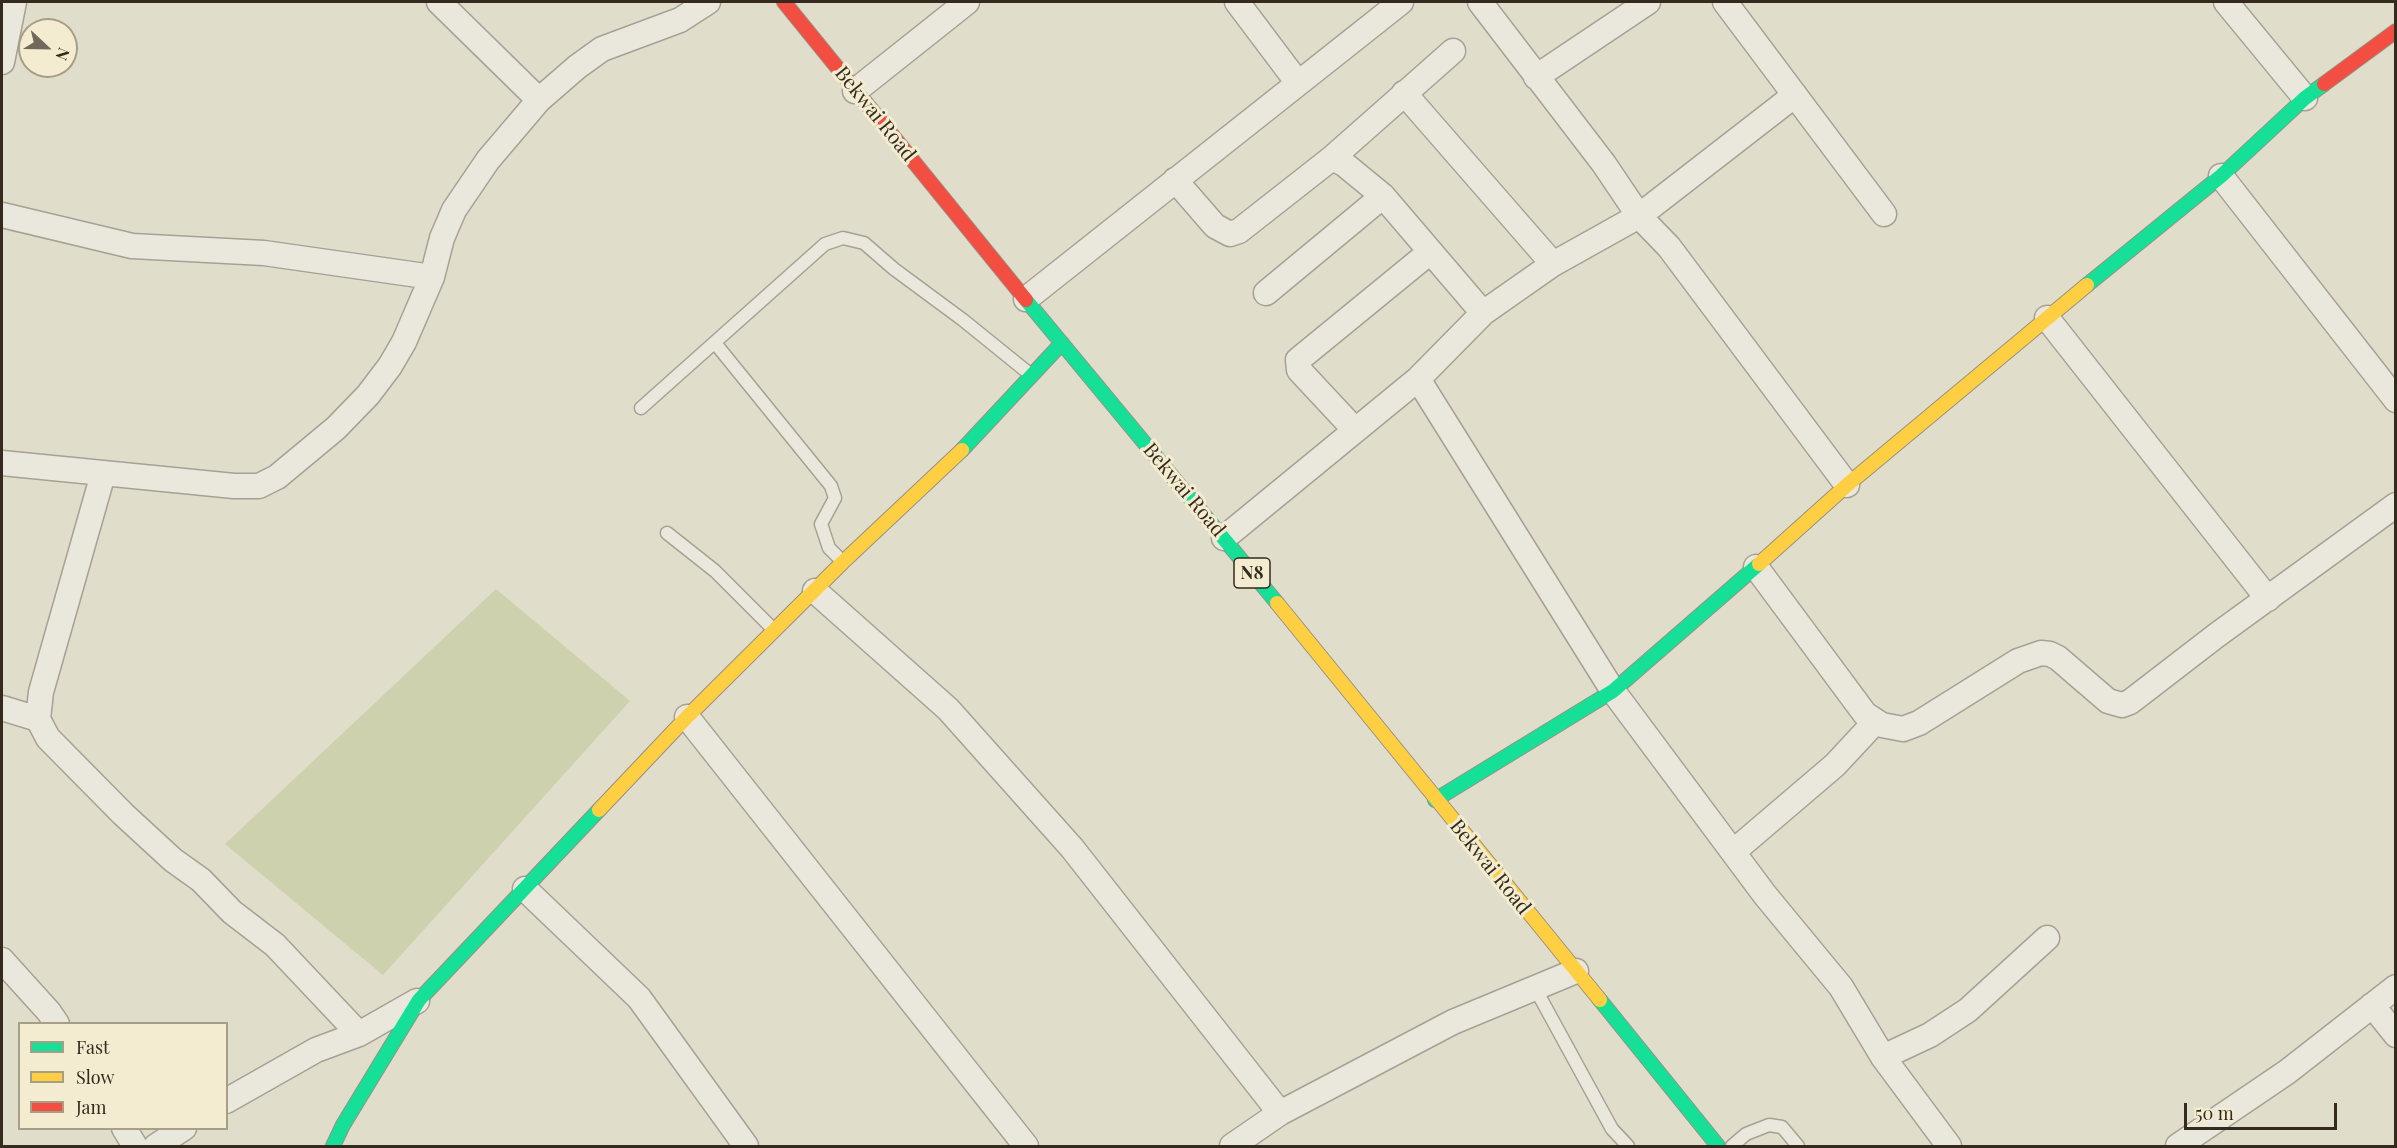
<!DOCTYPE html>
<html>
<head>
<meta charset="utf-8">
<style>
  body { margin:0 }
  #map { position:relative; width:2397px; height:1148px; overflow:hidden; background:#e1ddcb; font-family:"Playfair Display",serif }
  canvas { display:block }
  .frame { position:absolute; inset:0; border:3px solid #342a1d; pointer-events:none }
  .legend { position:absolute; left:18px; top:1022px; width:210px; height:108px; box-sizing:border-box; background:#f3ecd0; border:2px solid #a79e88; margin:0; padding:8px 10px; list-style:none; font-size:18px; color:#342a1d }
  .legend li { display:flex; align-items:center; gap:12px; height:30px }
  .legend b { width:30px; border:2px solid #a79e88 }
  .north { position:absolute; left:18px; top:18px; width:60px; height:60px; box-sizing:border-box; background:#f3ecd0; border:2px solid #a79e88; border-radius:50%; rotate:112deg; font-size:16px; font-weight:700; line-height:24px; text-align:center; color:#342a1d }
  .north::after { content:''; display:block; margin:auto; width:21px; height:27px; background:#71695a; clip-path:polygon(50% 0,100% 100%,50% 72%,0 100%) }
  .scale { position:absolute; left:2184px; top:1103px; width:153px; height:27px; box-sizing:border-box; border:3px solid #342a1d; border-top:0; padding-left:8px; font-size:18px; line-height:21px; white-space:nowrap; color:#342a1d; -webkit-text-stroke:4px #f3ecd0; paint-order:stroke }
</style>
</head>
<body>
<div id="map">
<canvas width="2397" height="1148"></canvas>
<div class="frame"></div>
<ul class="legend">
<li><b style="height:8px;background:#16e098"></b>Fast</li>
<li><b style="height:8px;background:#ffcf43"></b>Slow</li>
<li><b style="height:8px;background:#f24e42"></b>Jam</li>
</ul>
<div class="north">N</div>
<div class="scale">50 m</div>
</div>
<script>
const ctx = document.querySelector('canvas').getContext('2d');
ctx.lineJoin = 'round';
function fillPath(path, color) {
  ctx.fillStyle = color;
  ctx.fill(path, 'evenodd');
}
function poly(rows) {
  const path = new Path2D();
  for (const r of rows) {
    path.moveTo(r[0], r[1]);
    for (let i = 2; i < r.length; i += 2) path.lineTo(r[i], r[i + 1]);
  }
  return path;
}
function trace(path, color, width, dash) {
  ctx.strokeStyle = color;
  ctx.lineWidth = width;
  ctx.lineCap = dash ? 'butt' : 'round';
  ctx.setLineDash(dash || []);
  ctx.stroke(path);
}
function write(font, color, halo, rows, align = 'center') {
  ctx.font = font + ' "Playfair Display",serif';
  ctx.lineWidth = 6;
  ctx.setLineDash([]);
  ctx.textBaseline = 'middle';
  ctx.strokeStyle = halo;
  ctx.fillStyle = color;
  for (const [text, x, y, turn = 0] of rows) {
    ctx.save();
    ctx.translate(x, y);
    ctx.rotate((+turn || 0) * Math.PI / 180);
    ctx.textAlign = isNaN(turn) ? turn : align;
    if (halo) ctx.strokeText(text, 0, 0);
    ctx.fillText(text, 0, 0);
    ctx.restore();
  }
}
fillPath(poly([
  [496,589,630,701,383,975,225,844]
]), '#cdd1ad');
const lane = poly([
  [715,343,831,486,835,498,821,524,829,548,841,560],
  [641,408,825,244,843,238,864,243,894,269,963,320,1031,375],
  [667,533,715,571,774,630],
  [1535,988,1612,1129,1628,1146],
  [1732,1146,1746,1134,1769,1125,1782,1127,1798,1146]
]);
const street = poly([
  [439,2,539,100],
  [1237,2,1298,83],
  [1480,2,1604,164,1639,216,1669,247,1847,485],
  [1725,2,1884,214],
  [2226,2,2305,98],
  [2,62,14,2],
  [1536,77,1648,2],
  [855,91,967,2],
  [1404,93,1553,264],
  [1332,158,1453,51],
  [2221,176,2396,400],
  [1175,180,1215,226,1230,234,1239,231,1332,158,1344,164,1383,196,1483,313],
  [2,215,132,246,264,253,432,277],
  [1266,293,1383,196],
  [1026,299,1401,2],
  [2047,318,2268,599],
  [1418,379,1613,691,1765,895,1841,987,1883,1057,1949,1146],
  [1355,430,1299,370,1298,360,1430,252],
  [2,463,234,486,259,486,277,477,336,428,368,395,390,366,404,342,432,277,442,238,454,210,488,160,539,100,577,67,602,49,680,20,708,2],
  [103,474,41,692,38,719,48,738,123,814,173,860,201,880,232,912,275,945,359,1034],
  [1224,538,1418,379,1483,313,1553,264,1639,216,1795,95],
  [1756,567,1865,714,1882,725,1903,729,1919,723,2018,661,2041,653,2050,654,2058,658,2108,701,2122,705,2130,702,2217,635,2396,505],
  [815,591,948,709,1072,848,1280,1113],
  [2,708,38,719],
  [687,717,1026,1146],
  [1733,852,1835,765,1875,722],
  [525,889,639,998,746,1146],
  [2,960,49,1012,57,1024],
  [2372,1005,2396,1035],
  [1883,1057,1930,1035,1968,1010,2047,938],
  [226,1101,316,1050,359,1034,417,1001],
  [124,1128,135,1146],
  [156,1146,184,1128],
  [1232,1146,1280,1113,1453,1022,1576,971],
  [2178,1146,2287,1072,2396,987]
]);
const fast = poly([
  [2087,285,2221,176,2305,98,2324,84],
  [1026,300,1277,603],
  [962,450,1062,343],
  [1435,800,1613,691,1759,564],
  [1600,1000,1718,1146],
  [333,1146,343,1125,419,1000,599,810]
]);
const slow = poly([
  [1759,564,1847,485,2087,285],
  [1277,603,1600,1000],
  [599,810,687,717,843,562,962,450]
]);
const jam = poly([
  [784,2,1026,300],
  [2324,84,2396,31]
]);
trace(lane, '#a6a194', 15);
trace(street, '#a6a194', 27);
trace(fast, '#969184', 16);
trace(slow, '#969184', 16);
trace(jam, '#969184', 16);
trace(lane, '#eae7dc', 12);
trace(street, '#eae7dc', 24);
trace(fast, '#16e098', 14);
trace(slow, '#ffcf43', 14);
trace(jam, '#f24e42', 14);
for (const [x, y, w] of [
  [1252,573,36]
]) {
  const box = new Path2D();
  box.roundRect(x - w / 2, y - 15, w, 30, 4.5);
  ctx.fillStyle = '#f3ecd0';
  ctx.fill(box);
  trace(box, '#342a1d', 1.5);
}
write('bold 18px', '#342a1d', null, [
  ["N8",1252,573]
]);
write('20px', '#342a1d', '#f3ecd0', [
  ["Bekwai Road",875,114,51],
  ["Bekwai Road",1184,490,50],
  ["Bekwai Road",1490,867,51]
]);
</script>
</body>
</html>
